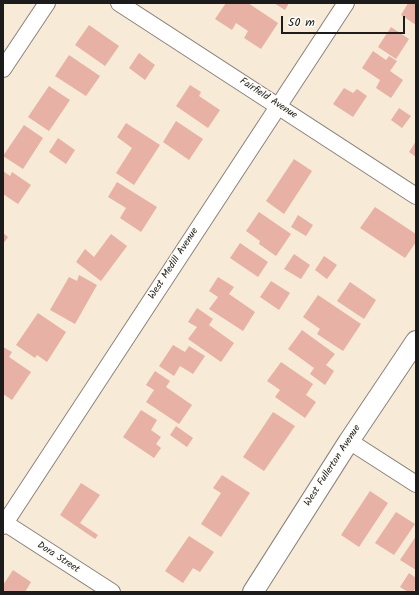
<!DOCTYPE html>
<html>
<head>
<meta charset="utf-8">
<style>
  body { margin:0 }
  #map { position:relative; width:419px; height:595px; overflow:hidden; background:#f7ead7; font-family:Kalam,sans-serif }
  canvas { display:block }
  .frame { position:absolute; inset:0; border:4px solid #1c1c1c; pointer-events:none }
  .scale { position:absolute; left:281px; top:16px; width:124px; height:18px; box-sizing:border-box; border:2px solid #1c1c1c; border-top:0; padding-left:5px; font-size:12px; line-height:14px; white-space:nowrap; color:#1c1c1c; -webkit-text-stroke:3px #fdfcf7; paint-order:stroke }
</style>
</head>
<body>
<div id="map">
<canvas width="419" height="595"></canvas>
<div class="frame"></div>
<div class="scale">50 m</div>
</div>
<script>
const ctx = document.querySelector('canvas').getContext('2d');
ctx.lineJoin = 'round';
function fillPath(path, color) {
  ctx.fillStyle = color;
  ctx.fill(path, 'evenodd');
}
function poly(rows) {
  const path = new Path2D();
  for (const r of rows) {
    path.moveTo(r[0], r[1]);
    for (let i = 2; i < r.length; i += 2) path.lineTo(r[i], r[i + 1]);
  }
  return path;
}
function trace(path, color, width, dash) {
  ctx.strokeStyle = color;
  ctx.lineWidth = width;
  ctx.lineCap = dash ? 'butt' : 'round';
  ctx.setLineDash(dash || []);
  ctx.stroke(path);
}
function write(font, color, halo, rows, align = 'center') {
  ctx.font = font + ' Kalam,sans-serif';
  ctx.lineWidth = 3;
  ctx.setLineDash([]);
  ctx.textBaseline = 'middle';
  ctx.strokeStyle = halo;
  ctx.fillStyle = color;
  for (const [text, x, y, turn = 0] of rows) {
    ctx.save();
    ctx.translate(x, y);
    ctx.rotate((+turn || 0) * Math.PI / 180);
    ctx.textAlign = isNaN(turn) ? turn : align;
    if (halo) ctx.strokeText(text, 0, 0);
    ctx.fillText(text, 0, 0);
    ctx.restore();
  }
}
fillPath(poly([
  [226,3,248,3,278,23,261,49,244,38,248,31,236,23,232,30,215,19],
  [274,3,289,3,285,10],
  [408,3,416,3,416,25,401,15],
  [89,25,119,46,105,66,75,45],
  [391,27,409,39,396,59,378,47],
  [373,51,386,60,389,56,397,61,390,71,403,80,391,98,376,88,380,80,362,68],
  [139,53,155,65,145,80,129,68],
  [69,55,100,76,86,96,55,76],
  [190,85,201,92,199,96,220,110,208,128,176,106],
  [49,86,70,100,49,131,28,117],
  [344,88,353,93,357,89,367,96,353,117,333,104],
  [399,108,411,116,402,128,391,120],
  [176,121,203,139,189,160,163,142],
  [126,123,160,145,134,185,116,173,132,148,117,137],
  [24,125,43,138,23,169,3,156],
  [58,138,75,150,66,164,49,152],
  [416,141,416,157,409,152],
  [294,159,312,171,284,214,266,201],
  [3,171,10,176,12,172,31,185,18,204,3,194],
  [117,182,157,207,141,232,120,218,126,208,108,197],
  [375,207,416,234,416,242,405,258,360,228],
  [259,212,291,234,276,256,259,244,260,241,246,231],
  [298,215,313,225,306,236,291,227],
  [3,233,8,237,3,244],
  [111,234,127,246,101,281,76,262,85,249,94,257],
  [240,243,268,262,258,277,230,258],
  [294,254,310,265,301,279,284,269],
  [324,256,337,265,327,279,315,270],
  [79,275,97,285,75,324,50,310,69,277,77,281],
  [218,277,234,287,229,294,255,312,243,331,209,309,218,297,209,291],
  [271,281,290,293,279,310,260,297],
  [350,282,376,300,364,319,337,301],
  [318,295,361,324,343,351,317,334,320,329,303,317],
  [197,308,213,319,209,325,234,343,221,362,188,339,197,327,188,322],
  [38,313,66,332,47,362,37,355,35,358,16,345],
  [302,330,335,354,326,365,334,371,325,385,310,374,314,368,288,349],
  [173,345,185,352,189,346,205,356,193,374,180,366,174,376,159,366],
  [3,347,12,352,9,357,31,372,12,400,3,394],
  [281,362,313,384,306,395,316,402,305,418,275,397,280,390,267,381],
  [155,371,170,381,166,387,192,405,179,424,146,402,154,390,146,385],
  [141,410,157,420,151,430,161,437,156,444,161,448,154,458,123,437],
  [273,412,295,426,264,471,243,457],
  [176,426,193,438,187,447,170,435],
  [222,475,250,493,221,537,201,524,221,493,213,488],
  [81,483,100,495,80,523,98,535,95,539,60,515],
  [370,491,388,503,359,547,341,535],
  [396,512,415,524,394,555,375,543],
  [189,536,214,552,200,572,193,568,183,583,165,571],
  [416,536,416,570,400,560],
  [13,570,31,582,25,592,3,592,3,585],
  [409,573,416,578,416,588,413,592,408,592,400,587]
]), '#e7b1a5');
const minor = poly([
  [119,3,416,196],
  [3,69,47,3],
  [349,441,416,484],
  [5,523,112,592],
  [3,526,346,3]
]);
const tertiary = poly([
  [253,592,349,441,416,341]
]);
trace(minor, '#8a837a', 18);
trace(tertiary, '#8a837a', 22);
trace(minor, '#fff', 16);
trace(tertiary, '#fff', 20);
write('10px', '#1c1c1c', '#fdfcf7', [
  ["Fairfield Avenue",268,99,33],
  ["West Medill Avenue",174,264,-57],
  ["West Fullerton Avenue",333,466,-57],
  ["Dora Street",58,558,33]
]);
</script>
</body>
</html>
